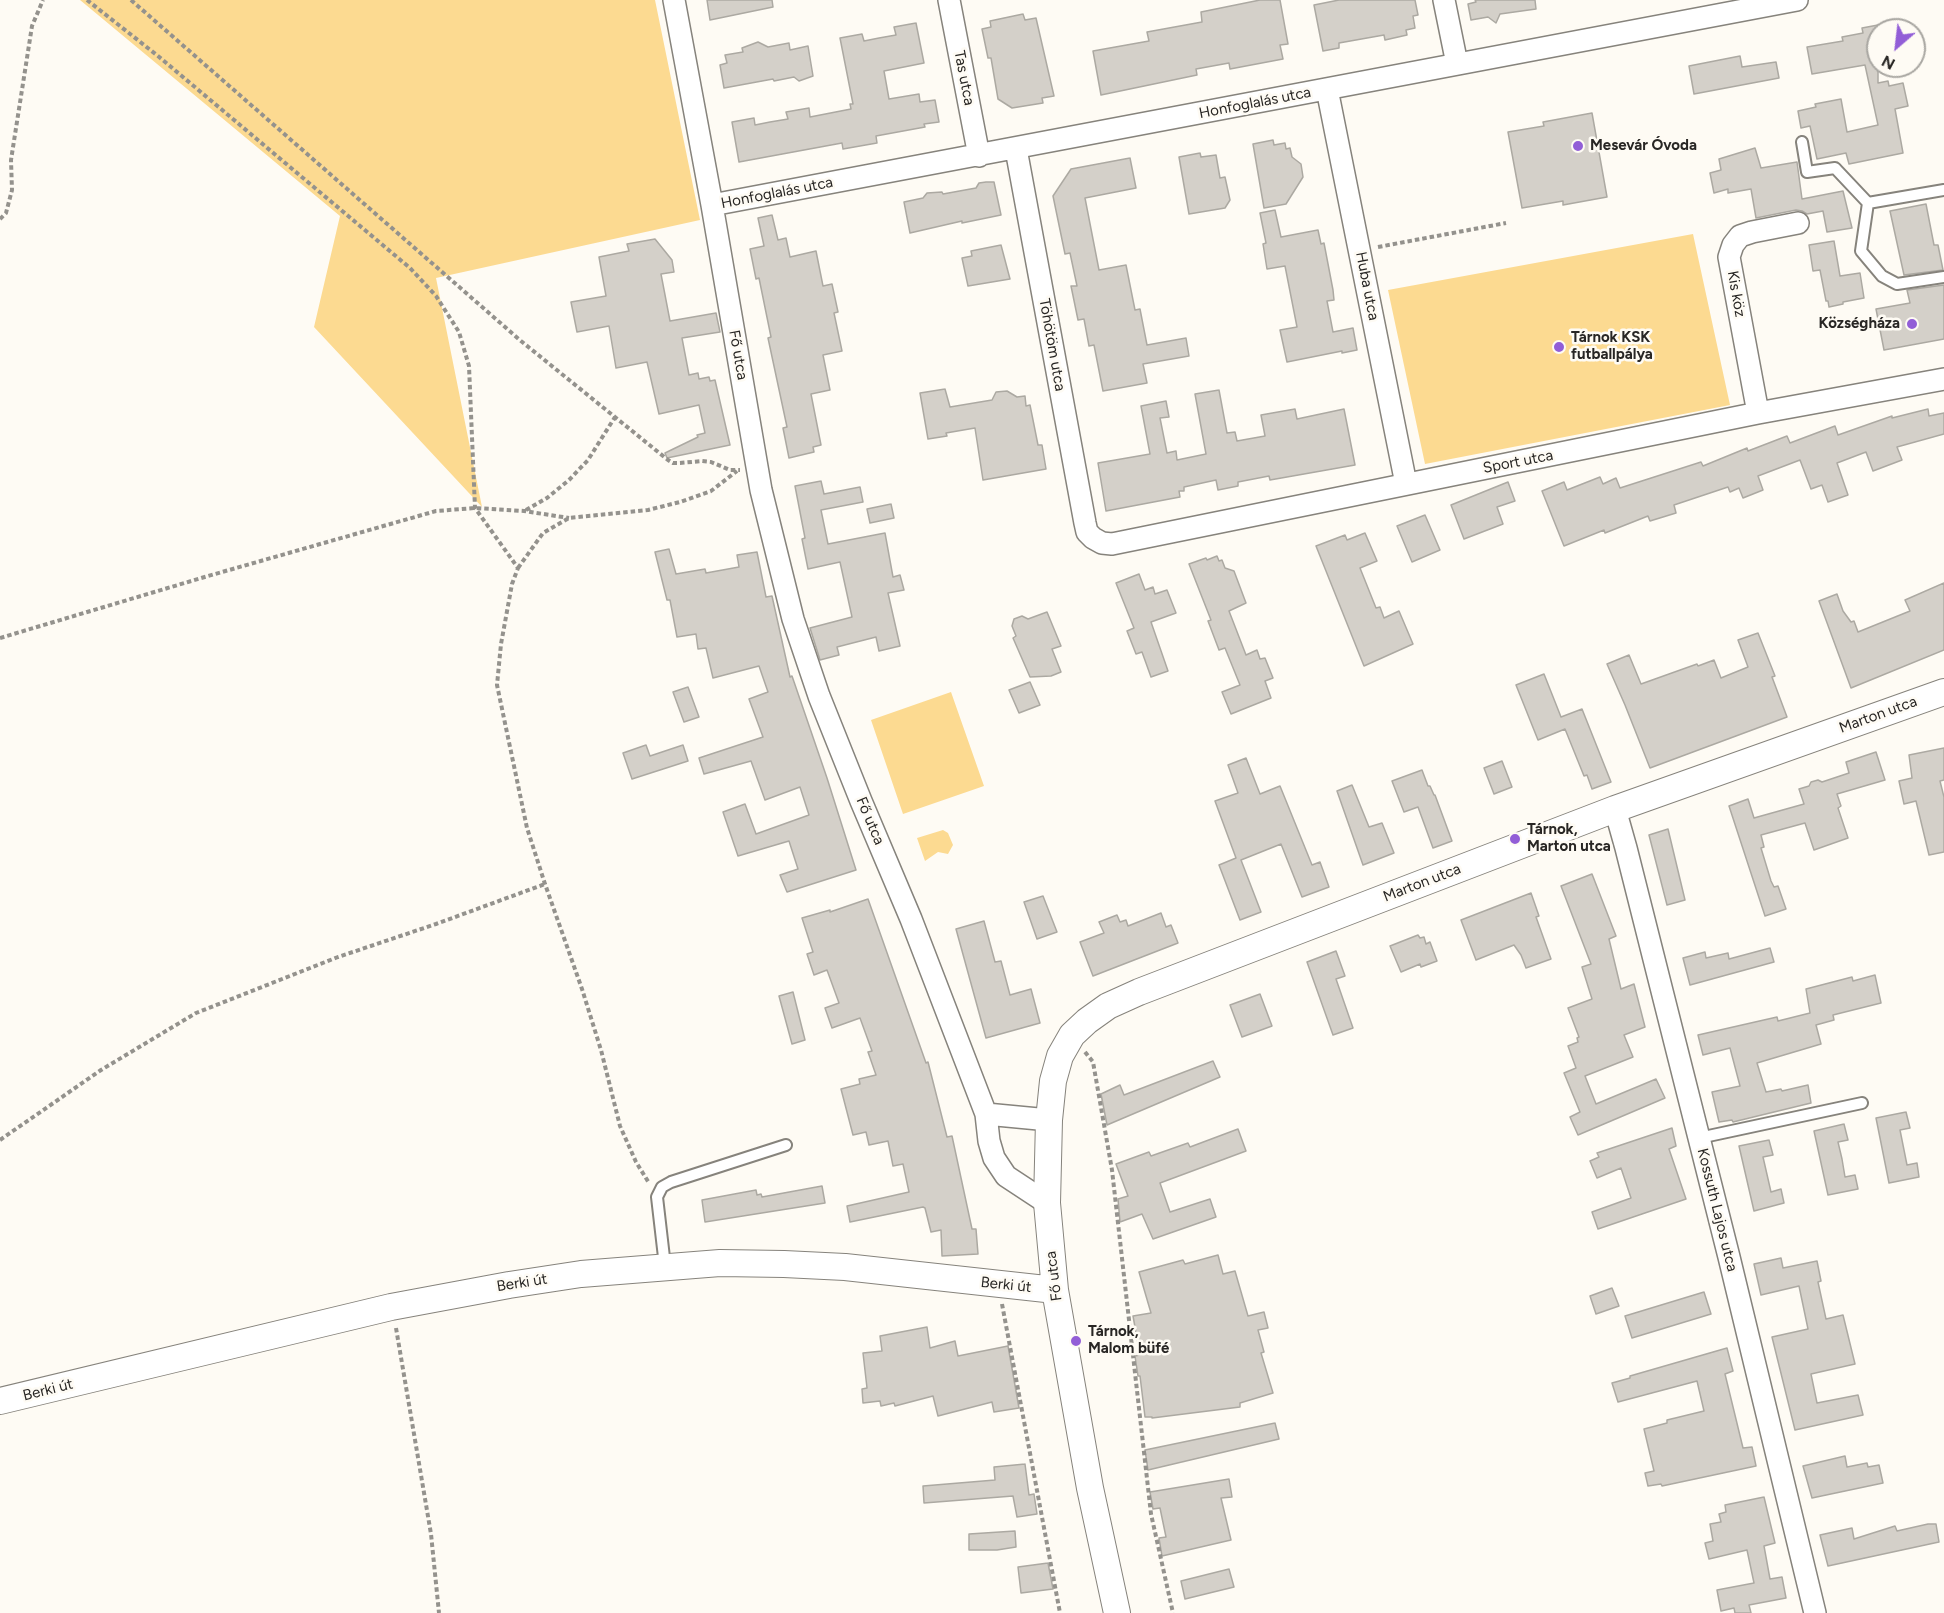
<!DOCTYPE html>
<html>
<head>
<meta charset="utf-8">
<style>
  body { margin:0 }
  #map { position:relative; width:1944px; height:1613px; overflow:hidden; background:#fefbf4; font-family:Figtree,sans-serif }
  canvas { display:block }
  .north { position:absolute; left:1866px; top:18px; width:60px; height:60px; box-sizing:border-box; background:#fefbf4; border:2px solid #a8a6a1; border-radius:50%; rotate:208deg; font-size:16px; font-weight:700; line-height:24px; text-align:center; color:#282624 }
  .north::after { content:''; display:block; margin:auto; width:21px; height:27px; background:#925ed7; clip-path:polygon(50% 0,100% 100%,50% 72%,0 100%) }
</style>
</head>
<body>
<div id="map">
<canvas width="1944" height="1613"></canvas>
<div class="north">N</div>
</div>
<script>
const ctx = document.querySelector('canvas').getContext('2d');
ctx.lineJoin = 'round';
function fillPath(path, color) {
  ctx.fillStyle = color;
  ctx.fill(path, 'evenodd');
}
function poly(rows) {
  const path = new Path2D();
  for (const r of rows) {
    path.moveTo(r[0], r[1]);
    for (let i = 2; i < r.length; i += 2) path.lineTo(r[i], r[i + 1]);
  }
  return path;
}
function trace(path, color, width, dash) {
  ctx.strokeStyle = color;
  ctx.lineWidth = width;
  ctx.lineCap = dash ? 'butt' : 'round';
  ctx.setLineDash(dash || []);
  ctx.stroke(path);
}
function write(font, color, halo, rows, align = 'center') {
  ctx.font = font + ' Figtree,sans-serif';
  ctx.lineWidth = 5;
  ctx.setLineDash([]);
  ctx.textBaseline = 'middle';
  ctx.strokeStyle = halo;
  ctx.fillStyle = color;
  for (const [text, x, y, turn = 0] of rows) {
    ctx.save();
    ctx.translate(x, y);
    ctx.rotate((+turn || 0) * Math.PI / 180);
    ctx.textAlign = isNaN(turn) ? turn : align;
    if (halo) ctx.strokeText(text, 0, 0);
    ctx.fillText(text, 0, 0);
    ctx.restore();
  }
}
fillPath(poly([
  [80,0,655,0,700,220,436,278,482,507,314,327,340,216],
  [1693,234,1730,405,1425,464,1388,290],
  [951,692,984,786,903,814,871,720],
  [943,830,948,833,953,845,948,854,938,852,925,861,917,838]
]), '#fcda91');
const building = poly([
  [707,0,772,0,773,7,710,20,707,0],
  [1260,0,1280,0,1288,44,1280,45,1283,59,1230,69,1229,63,1196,69,1197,75,1101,95,1093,51,1149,41,1147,32,1202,22,1201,12,1260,0],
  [1339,0,1415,0,1418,15,1413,16,1415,28,1406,30,1407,35,1385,40,1384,35,1339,43,1339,48,1323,51,1314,5,1339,0],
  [1475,0,1535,0,1536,9,1500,14,1496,23,1488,17,1471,20,1468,4,1476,2,1475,0],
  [1023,14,1025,20,1036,18,1054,96,1042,98,1043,103,1012,108,998,99,991,58,988,58,982,29,991,27,990,21,1023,14],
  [916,23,924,63,884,71,889,99,919,94,920,102,935,100,939,122,924,124,925,127,876,136,877,143,843,149,842,143,739,162,732,122,754,118,755,125,770,122,788,119,786,112,809,108,810,117,851,109,850,104,853,104,840,38,862,34,864,41,879,38,896,35,894,27,916,23],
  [1878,25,1878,83,1888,81,1889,86,1903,83,1908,106,1895,109,1903,153,1849,164,1846,153,1817,159,1810,126,1801,128,1798,111,1816,107,1815,104,1841,99,1847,132,1878,125,1865,65,1812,74,1807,47,1843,41,1842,37,1863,33,1862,28,1878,25],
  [758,42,768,47,789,43,790,50,808,46,813,76,799,81,794,77,774,81,773,79,724,88,720,65,727,63,725,55,743,52,742,48,758,42],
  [1740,56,1742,67,1776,62,1779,78,1694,94,1689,66,1740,56],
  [1592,113,1607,197,1563,205,1563,201,1522,208,1508,132,1544,126,1543,122,1592,113],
  [1273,140,1274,145,1285,143,1286,149,1290,148,1292,157,1301,164,1303,177,1286,204,1264,208,1253,144,1273,140],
  [1755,148,1761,168,1797,162,1802,199,1843,191,1852,228,1827,232,1823,211,1807,214,1802,211,1796,210,1756,218,1751,189,1728,193,1728,189,1714,193,1710,173,1721,170,1719,159,1755,148],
  [1200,153,1201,157,1216,155,1220,178,1225,177,1230,200,1225,208,1189,214,1179,157,1200,153],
  [1130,158,1136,188,1085,198,1099,270,1126,265,1135,310,1140,309,1147,345,1186,338,1189,356,1143,364,1147,383,1103,391,1094,345,1089,346,1084,319,1078,320,1071,286,1077,286,1070,253,1065,254,1053,196,1071,169,1130,158],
  [986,182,994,182,1001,215,962,223,962,221,910,233,904,202,923,198,927,193,942,192,943,194,976,188,979,183,986,182],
  [1926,204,1934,245,1938,245,1943,270,1904,275,1890,211,1926,204],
  [1275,210,1281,237,1318,230,1321,244,1324,243,1333,290,1334,300,1327,301,1333,332,1353,328,1357,350,1342,353,1342,351,1287,362,1280,330,1297,327,1285,266,1267,269,1263,244,1266,243,1260,213,1275,210],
  [772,215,778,240,786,238,790,257,816,251,823,286,832,284,838,312,834,313,842,351,823,355,830,390,811,394,821,445,813,447,814,452,789,458,783,428,787,427,768,338,771,337,759,278,756,279,750,249,764,246,758,218,772,215],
  [655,239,672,260,674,272,661,274,670,321,716,313,720,332,682,338,689,375,698,373,699,379,709,377,710,381,715,380,730,445,667,458,665,453,698,437,697,435,705,433,699,405,659,414,647,362,616,368,609,326,577,332,571,302,606,296,599,257,629,251,627,244,655,239],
  [1834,241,1840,276,1860,273,1864,298,1843,302,1843,304,1829,307,1828,301,1826,301,1820,270,1813,271,1809,245,1834,241],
  [1001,245,1010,279,968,286,962,258,972,256,971,251,1001,245],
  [1944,285,1944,339,1884,350,1876,309,1910,303,1907,290,1944,285],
  [945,389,950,407,992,400,996,392,1007,391,1017,397,1025,396,1026,406,1030,405,1038,445,1042,445,1046,469,983,480,975,428,946,433,947,436,928,439,920,393,945,389],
  [1219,390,1227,433,1235,432,1237,441,1265,436,1261,415,1295,409,1297,419,1344,409,1355,465,1270,480,1269,476,1238,482,1238,486,1218,490,1216,480,1184,487,1184,491,1179,491,1180,497,1106,511,1098,463,1150,454,1141,406,1166,401,1169,417,1160,418,1167,453,1176,451,1177,460,1206,454,1195,394,1219,390],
  [1928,409,1929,416,1944,413,1944,434,1897,447,1902,460,1873,471,1866,452,1837,463,1848,495,1828,502,1822,485,1811,489,1800,460,1758,476,1763,490,1743,498,1739,488,1730,492,1728,487,1674,505,1676,513,1650,521,1648,516,1605,533,1604,530,1564,546,1542,491,1564,482,1567,490,1600,477,1603,484,1616,478,1620,488,1701,462,1703,466,1747,448,1748,451,1787,436,1790,443,1835,426,1838,435,1892,416,1892,418,1928,409],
  [821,481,824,494,860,487,863,502,821,510,828,544,885,533,893,577,900,575,904,590,888,593,900,646,879,651,876,637,837,647,839,655,820,660,810,628,852,617,840,562,808,569,802,539,805,538,795,486,821,481],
  [1508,482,1515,501,1497,507,1503,524,1464,539,1451,505,1508,482],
  [891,504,894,518,870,523,867,509,891,504],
  [1425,515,1440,550,1412,562,1397,526,1425,515],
  [1365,533,1377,561,1360,568,1376,608,1380,607,1384,618,1399,611,1413,644,1364,666,1316,546,1345,535,1347,540,1365,533],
  [669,549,676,574,705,569,706,573,739,567,737,555,757,552,766,597,772,596,790,677,792,676,827,778,856,870,787,892,780,875,798,869,789,841,738,856,723,812,745,804,756,834,809,815,800,787,765,800,751,761,704,774,699,758,763,737,749,699,768,692,759,666,713,678,706,648,698,649,696,634,677,637,670,600,667,600,655,552,669,549],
  [1217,556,1219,561,1222,560,1225,568,1234,571,1246,603,1229,611,1246,655,1257,650,1260,659,1265,658,1273,678,1265,681,1271,698,1231,714,1222,692,1240,685,1225,648,1219,650,1208,621,1211,620,1189,564,1206,558,1207,560,1217,556],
  [1139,574,1145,590,1153,587,1155,594,1167,590,1176,613,1151,622,1168,671,1151,677,1142,652,1136,654,1127,631,1134,628,1116,583,1139,574],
  [1944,583,1944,650,1851,688,1819,601,1837,594,1843,611,1851,622,1854,621,1858,632,1910,611,1905,600,1944,583],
  [1047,612,1061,646,1052,649,1061,672,1051,676,1030,677,1013,638,1016,636,1012,626,1014,619,1022,616,1028,619,1047,612],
  [1758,633,1775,676,1772,677,1787,717,1650,768,1625,705,1607,664,1629,655,1641,684,1697,664,1698,666,1714,660,1721,678,1748,667,1738,640,1758,633],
  [1544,674,1561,717,1582,709,1611,782,1592,789,1587,775,1584,776,1565,729,1538,740,1516,685,1544,674],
  [1030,682,1040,705,1019,713,1009,690,1030,682],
  [688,687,699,717,684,722,673,692,688,687],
  [646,745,650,756,683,745,688,761,632,779,623,753,646,745],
  [1944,748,1944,780,1940,781,1944,797,1944,852,1929,855,1916,801,1904,804,1899,781,1912,778,1909,755,1944,748],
  [1876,752,1885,780,1837,794,1841,806,1838,808,1848,838,1814,850,1805,823,1761,835,1764,847,1761,848,1771,881,1774,887,1778,886,1786,909,1765,916,1729,806,1748,799,1754,818,1804,804,1799,789,1809,786,1811,782,1818,780,1822,782,1849,773,1846,762,1876,752],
  [1246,758,1260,794,1280,786,1312,865,1320,862,1329,887,1302,897,1281,844,1241,860,1261,912,1240,920,1219,865,1236,858,1215,801,1238,793,1228,765,1246,758],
  [1502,761,1512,787,1494,794,1484,768,1502,761],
  [1422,770,1428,786,1430,786,1434,795,1435,795,1452,841,1433,848,1418,807,1404,812,1392,781,1422,770],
  [1352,785,1369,827,1382,823,1394,853,1363,865,1337,791,1352,785],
  [1668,829,1685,900,1667,905,1649,835,1668,829],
  [1592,874,1616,936,1609,939,1621,989,1634,984,1645,1027,1624,1035,1633,1057,1585,1076,1596,1104,1656,1079,1665,1098,1578,1135,1570,1117,1580,1112,1564,1073,1576,1068,1568,1046,1578,1042,1577,1038,1579,1037,1568,1008,1592,999,1582,967,1591,964,1561,886,1592,874],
  [1531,893,1539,916,1536,917,1551,959,1526,968,1521,955,1514,945,1476,960,1461,920,1531,893],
  [1043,896,1057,932,1037,939,1024,902,1043,896],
  [868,899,926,1063,928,1062,947,1137,952,1136,972,1229,976,1229,978,1254,942,1256,941,1230,931,1232,925,1208,923,1207,850,1222,847,1206,909,1192,903,1164,893,1166,888,1141,869,1145,866,1132,853,1135,841,1089,860,1084,859,1079,876,1075,868,1052,872,1051,860,1018,832,1028,825,1008,839,1003,827,970,814,975,807,954,813,952,802,918,830,910,830,912,868,899],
  [1161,913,1166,927,1171,925,1178,943,1093,976,1080,942,1104,933,1099,922,1117,915,1120,922,1126,920,1128,926,1161,913],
  [984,921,995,962,1001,961,1010,995,1031,989,1040,1023,986,1038,956,929,984,921],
  [1418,935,1420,938,1424,937,1426,944,1430,942,1437,961,1421,967,1420,964,1401,972,1390,946,1418,935],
  [1770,948,1774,962,1690,985,1683,958,1705,952,1706,958,1728,953,1729,959,1770,948],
  [1336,951,1345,976,1336,979,1353,1028,1333,1035,1307,962,1336,951],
  [1875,975,1881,1003,1833,1015,1834,1020,1816,1025,1821,1044,1757,1063,1766,1092,1781,1089,1782,1091,1808,1085,1811,1103,1733,1122,1732,1120,1719,1122,1712,1092,1740,1086,1730,1048,1703,1055,1698,1035,1777,1017,1778,1021,1810,1013,1806,989,1852,977,1853,981,1875,975],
  [793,992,805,1040,792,1044,779,996,793,992],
  [1260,994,1272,1026,1242,1037,1230,1005,1260,994],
  [1213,1061,1220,1077,1107,1125,1101,1094,1120,1085,1124,1095,1213,1061],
  [1906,1112,1910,1128,1900,1130,1907,1165,1917,1163,1919,1177,1889,1183,1876,1118,1906,1112],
  [1844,1124,1848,1140,1838,1142,1842,1159,1845,1177,1855,1175,1858,1189,1828,1195,1814,1131,1844,1124],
  [1672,1128,1676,1146,1669,1149,1686,1199,1598,1229,1592,1212,1631,1198,1621,1168,1597,1178,1590,1161,1599,1157,1597,1153,1672,1128],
  [1238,1129,1246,1151,1160,1183,1170,1212,1210,1199,1216,1217,1153,1239,1142,1214,1120,1222,1118,1199,1128,1196,1116,1164,1149,1152,1151,1156,1188,1143,1190,1147,1238,1129],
  [1769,1140,1773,1155,1763,1157,1771,1192,1781,1189,1784,1203,1754,1211,1739,1146,1769,1140],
  [822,1186,825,1203,705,1222,702,1200,756,1190,757,1195,761,1194,762,1197,822,1186],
  [1218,1255,1223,1274,1235,1271,1248,1316,1264,1312,1268,1328,1258,1330,1264,1352,1261,1353,1273,1393,1240,1403,1240,1407,1152,1418,1152,1417,1145,1417,1140,1376,1138,1376,1135,1356,1140,1355,1133,1316,1151,1313,1139,1272,1183,1260,1185,1264,1218,1255],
  [1781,1258,1783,1268,1817,1261,1821,1281,1818,1282,1826,1319,1843,1315,1855,1364,1811,1374,1817,1403,1858,1395,1863,1415,1795,1430,1772,1337,1808,1329,1799,1286,1761,1295,1754,1264,1781,1258],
  [1612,1288,1619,1306,1596,1314,1590,1296,1612,1288],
  [1704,1292,1711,1314,1632,1338,1625,1316,1704,1292],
  [927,1327,930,1348,955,1341,958,1356,1008,1346,1019,1408,994,1412,992,1402,938,1416,933,1396,895,1406,894,1403,881,1406,880,1401,863,1403,862,1389,867,1388,863,1353,882,1351,880,1336,927,1327],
  [1727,1348,1733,1371,1725,1374,1743,1448,1752,1447,1756,1466,1662,1486,1661,1484,1648,1486,1645,1473,1654,1471,1644,1429,1667,1423,1667,1420,1704,1411,1697,1381,1618,1402,1612,1383,1630,1378,1630,1376,1727,1348],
  [1275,1423,1279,1439,1148,1470,1145,1450,1275,1423],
  [1845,1456,1847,1467,1867,1463,1868,1467,1879,1465,1883,1483,1812,1498,1803,1466,1845,1456],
  [1025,1464,1029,1495,1034,1494,1037,1514,1017,1517,1013,1496,924,1503,923,1486,995,1480,994,1467,1025,1464],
  [1229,1479,1232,1497,1221,1498,1231,1540,1162,1556,1159,1538,1166,1537,1160,1508,1153,1509,1150,1492,1229,1479],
  [1764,1497,1775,1543,1764,1546,1770,1579,1782,1577,1786,1598,1749,1605,1751,1613,1735,1613,1734,1608,1721,1611,1717,1590,1754,1583,1747,1550,1709,1559,1705,1543,1713,1541,1710,1524,1721,1522,1719,1514,1726,1512,1725,1505,1764,1497],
  [1928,1524,1936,1524,1939,1542,1828,1566,1820,1535,1852,1528,1854,1539,1895,1526,1897,1531,1928,1524],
  [1015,1531,1016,1547,997,1550,969,1550,969,1534,1015,1531],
  [1048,1563,1053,1589,1021,1593,1018,1567,1048,1563],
  [1229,1569,1234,1587,1185,1599,1181,1581,1229,1569]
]);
fillPath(building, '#d4d0c9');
trace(building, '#aca9a2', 1.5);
const service = poly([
  [1802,142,1807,172,1835,168,1868,203],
  [1944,190,1868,203,1861,251,1882,276,1897,284,1944,277],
  [1699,1138,1862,1103],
  [665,1266,657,1197,662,1187,671,1182,786,1145]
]);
const minor = poly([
  [674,0,712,205,761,490,793,619,819,696,861,801,911,919,986,1114,989,1141,994,1158,1006,1176,1047,1203],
  [949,0,979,156],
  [1444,0,1457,64],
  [1327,89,1406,484],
  [1016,149,1085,523,1087,532,1093,538,1102,543,1112,544,1758,413,1944,379],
  [712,205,1797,0],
  [1758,413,1729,257,1733,245,1740,236,1752,232,1798,223],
  [1615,809,1626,848,1729,1257,1815,1613],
  [986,1114,1049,1120]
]);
const tertiary = poly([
  [0,1401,391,1307,509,1285,581,1274,720,1263,784,1264,845,1267,1055,1290],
  [1117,1613,1090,1488,1055,1290,1047,1203,1049,1120,1053,1081,1060,1056,1072,1035,1087,1021,1108,1006,1139,992,1615,809,1944,692]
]);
trace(service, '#86837c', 14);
trace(minor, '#86837c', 24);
trace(tertiary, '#86837c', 28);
trace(poly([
  [87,0,158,56,410,268,436,296,459,332,469,366,475,508,518,568,512,584,501,644,497,685,527,828,545,884,582,989,601,1050,620,1126,636,1162,649,1183],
  [131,0,521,341,668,460,673,463,680,463,702,461,711,462,730,470,740,470],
  [0,219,6,213,12,190,11,160,32,26,43,0],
  [1378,247,1506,223],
  [526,510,547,498,569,480,588,460,615,417],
  [518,568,543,533,569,518,648,510,680,502,711,491,737,471],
  [0,638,208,576,436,511,475,508,524,511,569,518],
  [1085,1052,1093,1062,1112,1170,1151,1514,1173,1613],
  [0,1140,101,1070,196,1013,338,957,436,924,545,884],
  [1002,1304,1060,1613],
  [396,1328,431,1534,439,1613]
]), '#94928d', 4, [4.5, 3]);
trace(service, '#fff', 10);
trace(minor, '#fff', 21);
trace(tertiary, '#fff', 26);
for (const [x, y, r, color] of [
  [1578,146,6,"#925ed7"],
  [1912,324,6,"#925ed7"],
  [1559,347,6,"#925ed7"],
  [1515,839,6,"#925ed7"],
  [1076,1341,6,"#925ed7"]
]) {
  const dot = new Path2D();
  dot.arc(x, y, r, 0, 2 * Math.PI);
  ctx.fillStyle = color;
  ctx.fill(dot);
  trace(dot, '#fefbf4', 2);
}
write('15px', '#282624', '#fefbf4', [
  ["Tas utca",964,78,79],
  ["Honfoglalás utca",1255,103,-11],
  ["Honfoglalás utca",777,193,-11],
  ["Huba utca",1367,286,79],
  ["Kis köz",1736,294,80],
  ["Töhötöm utca",1052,345,80],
  ["Fő utca",738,355,80],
  ["Sport utca",1518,462,-11],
  ["Marton utca",1878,715,-20],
  ["Fő utca",870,821,67],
  ["Marton utca",1422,883,-21],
  ["Kossuth Lajos utca",1717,1210,76],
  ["Fő utca",1054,1276,-97],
  ["Berki út",522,1283,-9],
  ["Berki út",1006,1285,6],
  ["Berki út",48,1390,-14]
]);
write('bold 15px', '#282624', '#fefbf4', [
  ["Mesevár Óvoda",1590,146],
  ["Községháza",1900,324,"right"],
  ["Tárnok KSK",1571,338],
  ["futballpálya",1571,355],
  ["Tárnok,",1527,830],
  ["Marton utca",1527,847],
  ["Tárnok,",1088,1332],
  ["Malom büfé",1088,1349]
], 'left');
</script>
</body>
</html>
